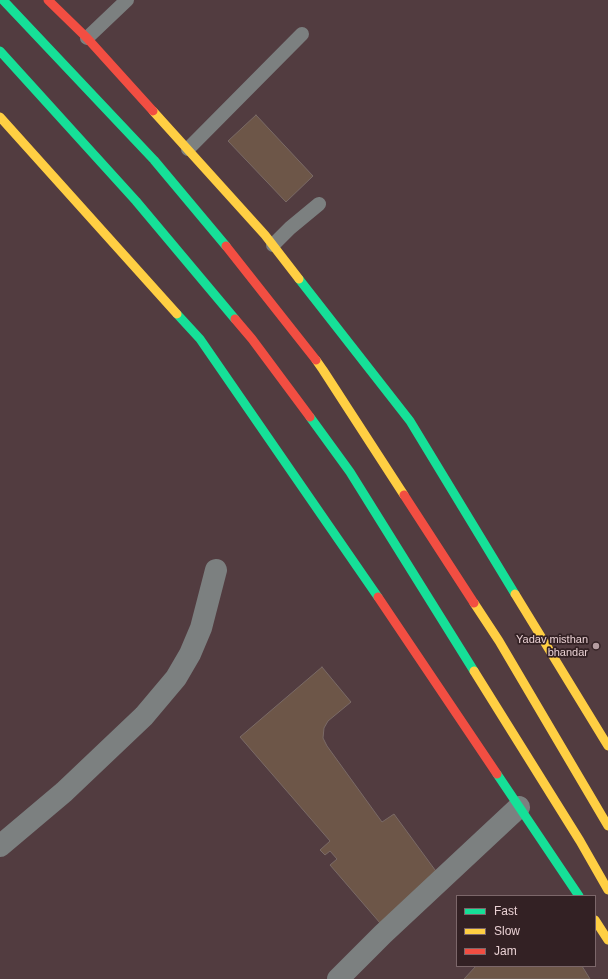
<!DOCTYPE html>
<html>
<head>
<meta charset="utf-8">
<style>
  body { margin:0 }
  #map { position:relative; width:608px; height:979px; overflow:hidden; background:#523c40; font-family:Helvetica,sans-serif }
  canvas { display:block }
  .legend { position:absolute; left:456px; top:895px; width:140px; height:72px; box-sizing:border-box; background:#332124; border:1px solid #7c676a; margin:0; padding:5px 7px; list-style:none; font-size:12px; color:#e9d0d3 }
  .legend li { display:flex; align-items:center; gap:8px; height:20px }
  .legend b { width:20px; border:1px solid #7c676a }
</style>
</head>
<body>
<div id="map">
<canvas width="608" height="979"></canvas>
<ul class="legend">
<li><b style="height:5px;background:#16e098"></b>Fast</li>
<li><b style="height:5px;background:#ffcf43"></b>Slow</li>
<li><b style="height:5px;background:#f24e42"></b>Jam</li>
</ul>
</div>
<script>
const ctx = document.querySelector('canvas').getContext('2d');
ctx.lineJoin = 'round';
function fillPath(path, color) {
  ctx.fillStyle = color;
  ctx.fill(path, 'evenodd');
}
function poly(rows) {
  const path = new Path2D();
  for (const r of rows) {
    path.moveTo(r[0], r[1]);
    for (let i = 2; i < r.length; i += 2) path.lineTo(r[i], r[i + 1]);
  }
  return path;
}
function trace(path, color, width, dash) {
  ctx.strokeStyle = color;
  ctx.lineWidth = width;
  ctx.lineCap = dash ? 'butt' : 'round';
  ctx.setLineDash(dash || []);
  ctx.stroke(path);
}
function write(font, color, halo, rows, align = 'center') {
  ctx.font = font + ' Helvetica,sans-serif';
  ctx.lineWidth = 3.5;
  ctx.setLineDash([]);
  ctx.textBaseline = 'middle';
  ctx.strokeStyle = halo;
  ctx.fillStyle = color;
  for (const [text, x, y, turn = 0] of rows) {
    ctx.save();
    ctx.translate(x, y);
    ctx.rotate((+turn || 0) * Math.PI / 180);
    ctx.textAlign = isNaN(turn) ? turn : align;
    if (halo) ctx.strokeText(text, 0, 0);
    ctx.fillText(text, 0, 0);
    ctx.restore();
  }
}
const building = poly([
  [256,115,313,176,286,202,228,141,256,115],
  [322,667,351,702,328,721,324,728,323,738,327,746,382,822,394,814,438,874,380,923,330,865,337,859,330,851,325,855,320,850,330,841,240,737,322,667],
  [476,966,582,966,590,979,464,979,476,966]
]);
fillPath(building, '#6d5648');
trace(building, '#7a6a66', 1);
trace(poly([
  [87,38,127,0],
  [188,149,302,34],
  [273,245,290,228,319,204]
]), '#7c8080', 14);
trace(poly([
  [0,846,64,792,144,716,176,678,190,654,201,628,216,570],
  [338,979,383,934,519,807]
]), '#7c8080', 22);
trace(poly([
  [3,0,154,160,226,246],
  [0,51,136,201,235,319],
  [299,279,410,421,515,594],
  [177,314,200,339,378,597],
  [310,417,350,472,474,671],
  [497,774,579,896]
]), '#16e098', 9);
trace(poly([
  [153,111,265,235,299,279],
  [0,117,177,314],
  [316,360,323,370,404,495],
  [515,594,608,746],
  [474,603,499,641,608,826],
  [474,671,580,841,608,890],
  [595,920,608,940]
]), '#ffcf43', 9);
trace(poly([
  [48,0,87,38,153,111],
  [226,246,316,360],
  [235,319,252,339,310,417],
  [404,495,474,603],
  [378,597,497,774]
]), '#f24e42', 9);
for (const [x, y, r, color] of [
  [596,646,4,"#b49ca0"]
]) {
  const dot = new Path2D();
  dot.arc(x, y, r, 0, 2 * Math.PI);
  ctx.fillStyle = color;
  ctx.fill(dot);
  trace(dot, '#332124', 1.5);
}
write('11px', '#e9d0d3', '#332124', [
  ["Yadav misthan",588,640],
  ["bhandar",588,653]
], 'right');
</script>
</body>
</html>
